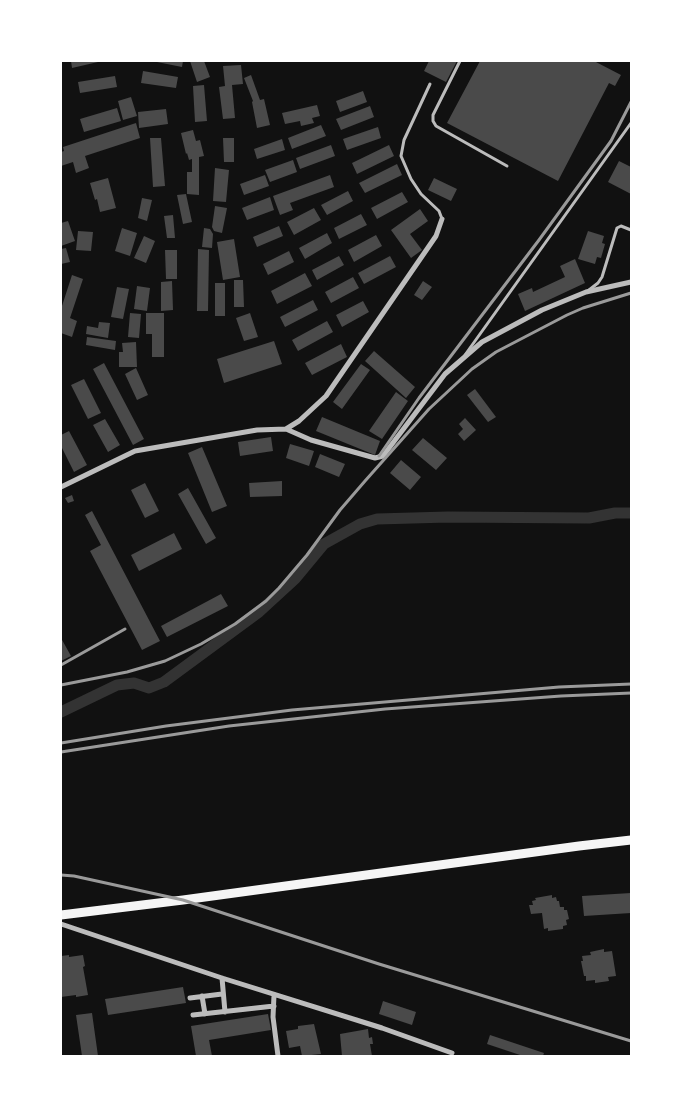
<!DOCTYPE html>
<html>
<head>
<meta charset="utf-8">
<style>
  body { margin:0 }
  #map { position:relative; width:692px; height:1117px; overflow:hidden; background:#111; font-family:Georgia,serif }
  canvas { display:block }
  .frame { position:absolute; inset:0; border:62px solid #fff; pointer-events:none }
</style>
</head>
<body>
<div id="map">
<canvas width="692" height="1117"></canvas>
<div class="frame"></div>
</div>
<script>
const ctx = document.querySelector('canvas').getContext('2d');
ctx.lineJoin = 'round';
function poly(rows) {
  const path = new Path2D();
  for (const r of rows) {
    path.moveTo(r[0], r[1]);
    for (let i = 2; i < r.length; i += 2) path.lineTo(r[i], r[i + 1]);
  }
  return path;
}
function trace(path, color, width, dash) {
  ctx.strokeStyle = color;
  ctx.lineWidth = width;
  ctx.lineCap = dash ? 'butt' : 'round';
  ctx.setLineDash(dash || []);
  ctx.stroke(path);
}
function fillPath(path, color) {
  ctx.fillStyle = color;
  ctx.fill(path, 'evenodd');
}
trace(poly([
  [61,712,117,685,134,683,149,688,164,682,259,612,295,579,324,544,360,524,377,519,448,517,589,518,615,513,631,513]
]), '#333', 11);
fillPath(poly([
  [71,61,98,61,98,62,72,68],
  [152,61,183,61,182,67],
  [190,61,204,61,210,77,197,82],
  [429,61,457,61,446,82,424,71],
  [480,61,594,61,621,75,615,86,609,83,558,181,447,123],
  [241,65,243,84,232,85,235,118,223,119,219,87,225,86,223,66],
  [143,71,178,77,176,88,141,83],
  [251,75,260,100,264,99,270,125,257,128,252,102,253,101,244,78],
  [115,76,117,87,80,93,78,82],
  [204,85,207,121,195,122,193,86],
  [363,91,367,102,340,112,336,101],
  [131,97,137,116,123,120,118,101],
  [317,105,320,116,312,118,314,123,301,126,300,121,285,124,282,113],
  [370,106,374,117,341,130,336,119],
  [117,108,121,121,84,132,80,119],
  [166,109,168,124,139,128,138,112],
  [136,123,140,138,85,156,89,168,76,173,73,162,61,166,61,152,64,151,63,147],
  [321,125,326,136,292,149,288,138],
  [378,127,381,138,347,150,343,139],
  [193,130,196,141,200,140,204,156,199,157,199,195,187,194,187,172,192,172,192,159,189,160,187,153,186,154,181,133],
  [150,138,161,138,165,186,153,187],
  [223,138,234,138,234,162,224,162],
  [282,139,285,150,257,159,254,149],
  [331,145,335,156,300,169,296,158],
  [389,145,394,156,357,174,352,163],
  [293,160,297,172,270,182,265,170],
  [619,161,631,167,631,194,608,182],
  [397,164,402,175,365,193,359,183],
  [215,168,229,170,226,202,213,201],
  [265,175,269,186,244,195,240,184],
  [330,175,334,187,290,203,293,210,280,215,273,196],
  [108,178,116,208,100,212,97,199,95,200,90,183],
  [434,178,457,189,451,201,428,190],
  [348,191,353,201,327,215,321,205],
  [402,192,408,202,377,219,371,208],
  [186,194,192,222,183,224,177,195],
  [270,197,274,210,247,220,242,208],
  [142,198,152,200,147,221,138,218],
  [215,206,227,208,222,233,214,231,212,227],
  [314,208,321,220,294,235,287,222],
  [420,209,428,221,410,234,422,250,411,258,391,230],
  [361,214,367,225,339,239,334,228],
  [173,215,175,238,167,238,164,216],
  [68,221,75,241,61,246,61,223],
  [279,226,283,236,257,247,253,237],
  [122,228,137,233,130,256,115,251],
  [204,228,210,229,213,234,212,248,202,247],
  [78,231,93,232,91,251,76,250],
  [588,231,604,236,602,243,605,244,601,258,597,257,595,264,578,259],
  [327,233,332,243,305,259,299,248],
  [376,235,382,246,354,262,348,250],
  [144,236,155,241,146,263,134,258],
  [234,239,240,277,223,280,217,242],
  [66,248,70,262,61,264,61,249],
  [198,249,209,250,208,311,197,311],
  [165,250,177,250,177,279,166,279],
  [289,251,294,262,268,275,263,264],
  [339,256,344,265,317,280,312,270],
  [390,256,396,267,364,284,358,273],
  [575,259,585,283,525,311,518,294,532,288,533,292,565,277,560,266],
  [305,273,312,286,277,304,271,291],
  [72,275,83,279,70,318,77,321,72,337,61,333,61,309],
  [353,277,359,288,331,303,325,292],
  [234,280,243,280,244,307,234,307],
  [172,281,173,310,161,311,161,282],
  [423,281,432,287,422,300,414,295],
  [215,283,225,283,225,316,215,316],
  [137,286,150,288,147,311,134,309],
  [117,287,129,289,123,319,111,317],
  [313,300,318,310,285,327,280,317],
  [363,301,369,312,342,327,336,315],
  [130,313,141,314,139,338,128,337],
  [146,313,164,313,164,357,152,357,152,334,146,334],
  [250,313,258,337,244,341,236,318],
  [327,321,333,332,298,351,292,340],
  [99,322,110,323,108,338,86,334,87,326,98,328],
  [87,337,116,341,115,350,86,345],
  [274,341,282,364,224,383,217,359],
  [136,342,137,367,119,367,119,352,123,352,122,343],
  [341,344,347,357,312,375,305,363],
  [374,351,415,387,406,398,365,361],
  [104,363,144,439,133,445,93,369],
  [361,364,370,370,342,409,333,402],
  [136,368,148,395,137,400,125,374],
  [84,379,101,413,88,419,71,385],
  [475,389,496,417,488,422,467,395],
  [396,392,408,401,382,439,369,431],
  [322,417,380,441,375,455,316,431],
  [465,418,476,430,464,441,458,434,463,429,459,424],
  [105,419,120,445,108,452,93,425],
  [69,431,87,465,74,472,61,446,61,435],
  [271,437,273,451,240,456,238,442],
  [423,438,447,458,436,470,412,450],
  [290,444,314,451,309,466,286,458],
  [202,447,227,506,212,512,188,453],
  [320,454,345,464,339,477,315,467],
  [401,460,421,477,410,490,390,473],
  [282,481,282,496,250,497,249,483],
  [145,483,159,511,145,518,131,490],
  [188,488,216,538,206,544,178,494],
  [72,495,74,501,68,503,65,498],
  [92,511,160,641,142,650,90,551,101,545,85,515],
  [174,533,182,549,139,571,131,555],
  [221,594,228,606,167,637,161,626],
  [61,638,71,656,61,661],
  [631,893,631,913,584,916,582,896],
  [552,895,552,898,556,897,557,901,559,901,560,907,564,907,564,910,567,910,569,919,566,920,567,925,563,926,563,929,548,931,548,928,544,929,542,913,531,914,529,905,533,905,532,901,536,900,535,898],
  [604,949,604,952,612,951,616,976,608,977,609,981,595,983,595,980,586,981,586,976,584,976,581,961,583,961,582,956,591,955,590,952],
  [69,955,69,957,83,955,85,966,83,967,88,995,76,997,76,995,61,997,61,956],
  [183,987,186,1003,108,1015,105,999],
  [383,1001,416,1012,412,1025,379,1014],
  [92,1013,98,1056,82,1056,76,1015],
  [268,1014,271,1030,209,1040,212,1056,196,1056,191,1026],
  [314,1024,321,1054,302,1056,300,1046,289,1048,286,1031,298,1029,298,1026],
  [368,1029,369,1038,372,1037,373,1044,370,1044,372,1056,342,1056,340,1034],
  [490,1035,544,1053,543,1056,523,1056,487,1044]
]), '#4a4a4a');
trace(poly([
  [460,61,433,115,433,121,436,126,507,166],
  [430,84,404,140,401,156,411,179,421,194,439,211,442,219],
  [589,290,598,283,602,277,617,228,621,226,631,230],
  [465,355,631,123]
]), '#bcbcbc', 3);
trace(poly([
  [286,429,299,421,326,396,436,236,442,219],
  [61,487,135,451,257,430,286,429,311,440,375,458,383,456,445,374,482,342,542,310,586,292,631,282],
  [61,924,222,978,382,1028,452,1053],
  [222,978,225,1012],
  [274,995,273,1017,278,1056],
  [202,996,205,1014],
  [190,998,222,994],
  [193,1015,274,1006]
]), '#bcbcbc', 5);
trace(poly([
  [61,915,183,900,579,846,631,840]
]), '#f5f5f5', 9);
trace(poly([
  [379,456,419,398,539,240,611,141,631,102],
  [61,665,125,629],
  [61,685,127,672,165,661,201,644,235,624,266,601,279,588,307,555,340,510,365,481,429,409,472,369,496,352,567,315,583,308,631,293],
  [61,743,166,726,292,710,559,687,631,684],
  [61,752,229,726,385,709,561,696,631,693],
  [61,875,74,876,183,900,379,964,631,1041]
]), '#9a9a9a', 3);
</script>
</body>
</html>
